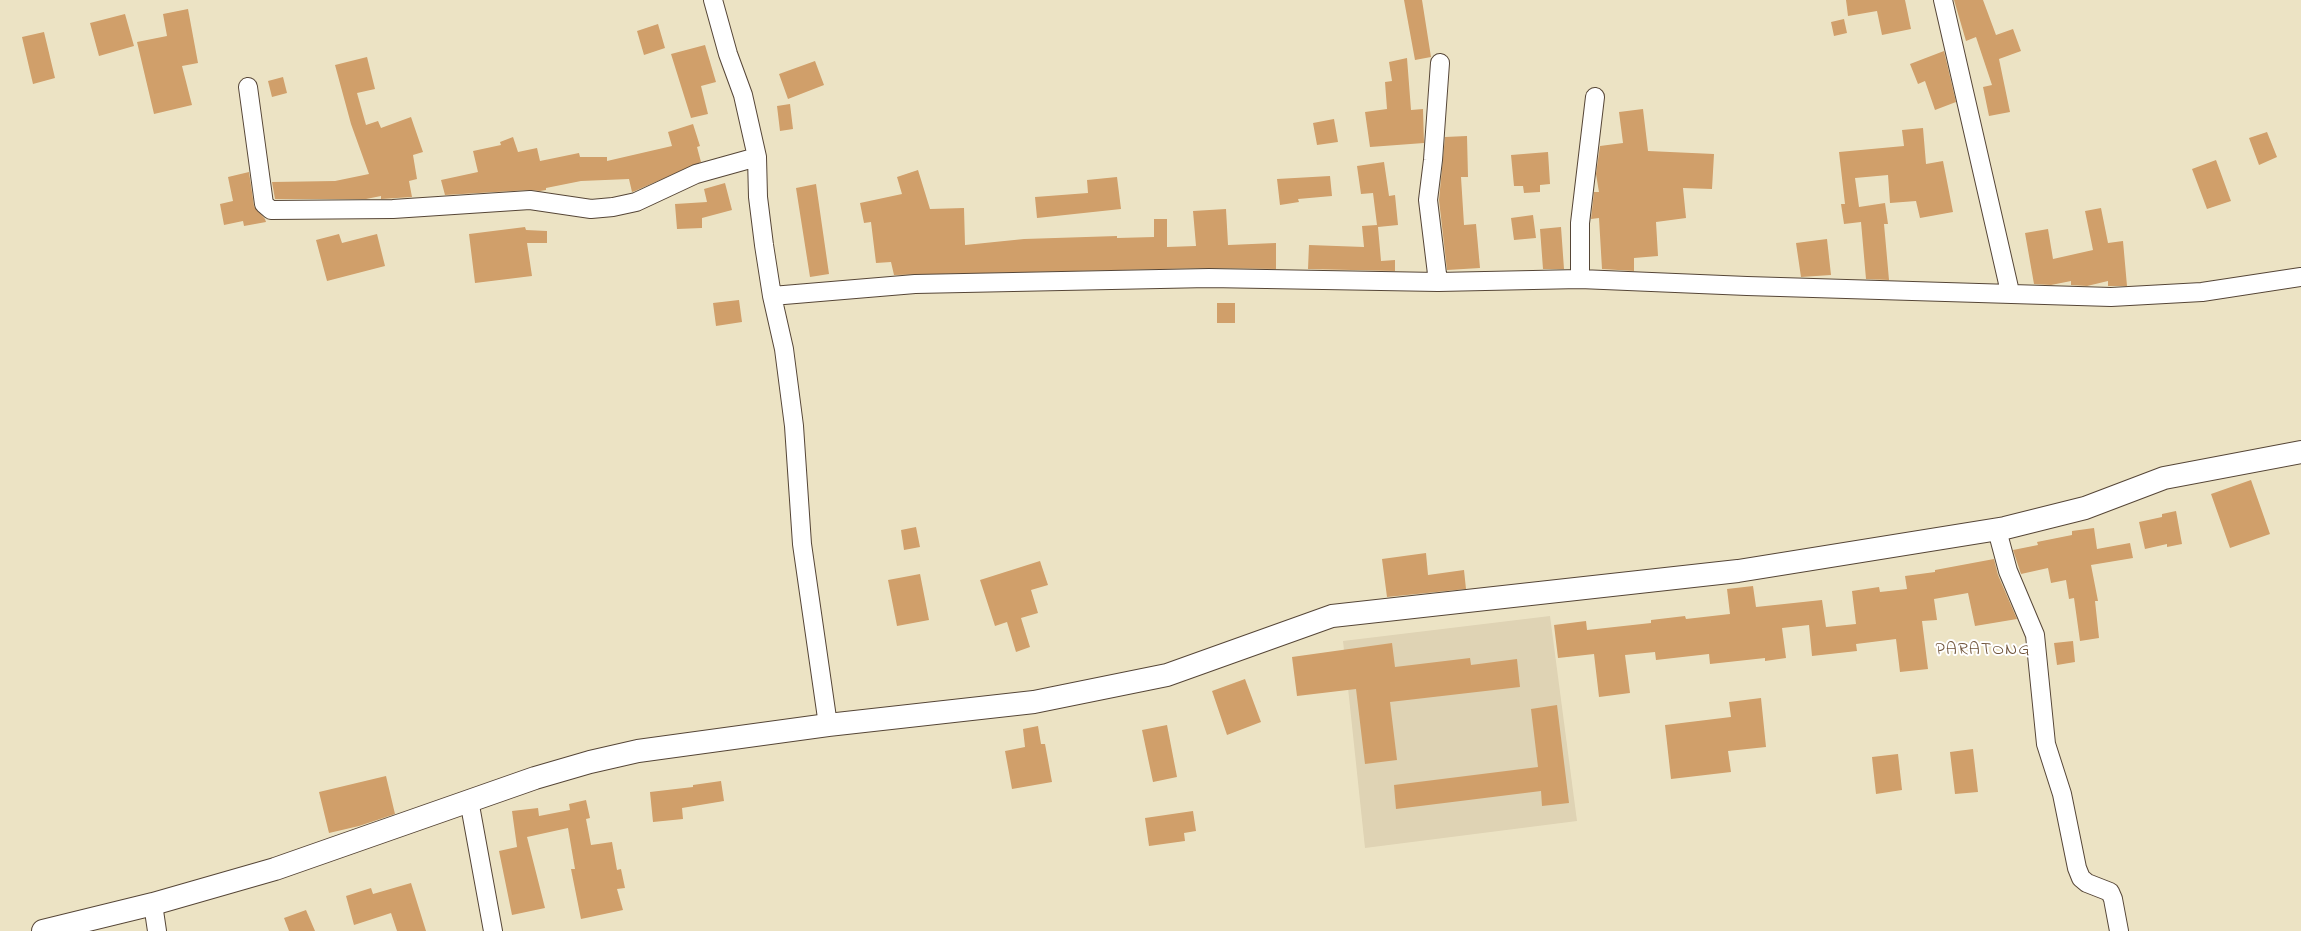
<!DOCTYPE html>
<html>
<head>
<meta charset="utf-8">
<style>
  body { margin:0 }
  canvas { display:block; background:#ece3c4 }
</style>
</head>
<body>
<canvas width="2301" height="931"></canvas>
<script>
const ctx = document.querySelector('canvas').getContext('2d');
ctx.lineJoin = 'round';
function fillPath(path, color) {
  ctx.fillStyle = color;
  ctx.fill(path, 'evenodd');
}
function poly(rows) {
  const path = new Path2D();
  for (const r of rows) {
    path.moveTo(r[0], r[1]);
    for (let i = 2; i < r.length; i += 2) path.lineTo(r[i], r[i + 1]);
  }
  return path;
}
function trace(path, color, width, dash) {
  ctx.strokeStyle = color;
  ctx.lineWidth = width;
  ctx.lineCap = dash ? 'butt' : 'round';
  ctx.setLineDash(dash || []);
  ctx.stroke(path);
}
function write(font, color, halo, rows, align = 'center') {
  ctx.font = font + ' "Indie Flower",sans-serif';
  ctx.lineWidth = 4;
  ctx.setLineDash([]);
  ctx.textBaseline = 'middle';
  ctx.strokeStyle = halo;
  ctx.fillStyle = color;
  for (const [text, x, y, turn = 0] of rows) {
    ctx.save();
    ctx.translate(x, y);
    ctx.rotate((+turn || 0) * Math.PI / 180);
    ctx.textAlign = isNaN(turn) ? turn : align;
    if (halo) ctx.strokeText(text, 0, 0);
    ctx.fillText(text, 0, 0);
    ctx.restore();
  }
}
fillPath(poly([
  [1550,616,1577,821,1365,848,1343,641]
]), '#dfd3b4');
fillPath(poly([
  [1404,0,1422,0,1431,57,1415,60],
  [1846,0,1905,0,1911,29,1882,35,1877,11,1848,16],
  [1954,0,1983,0,1996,35,2013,29,2021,51,1999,59,2010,112,1989,116,1983,87,1992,85,1976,37,1966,41],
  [188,9,198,63,182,66,192,105,154,114,137,42,167,36,163,14],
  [125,14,134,46,99,56,90,23],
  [1844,19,1847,33,1834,36,1831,22],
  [658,24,665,48,644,55,637,31],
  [44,32,55,78,33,84,22,37],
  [705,45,716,82,701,86,708,114,691,118,671,54],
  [1944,51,1956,102,1935,110,1925,81,1918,84,1910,64],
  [367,57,375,89,357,93,366,125,378,121,381,128,411,117,423,152,413,155,417,179,409,181,412,197,381,199,381,196,366,199,275,199,272,182,335,181,369,174,351,124,335,65],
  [1407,58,1411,110,1423,109,1424,143,1370,147,1365,112,1387,109,1385,82,1392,81,1389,62],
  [815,61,824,85,788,99,779,74],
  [283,77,287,93,272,97,268,81],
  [790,104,793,129,780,131,777,106],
  [1643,109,1648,151,1714,154,1712,189,1683,188,1686,218,1656,222,1658,256,1634,258,1634,271,1602,269,1599,218,1591,219,1594,192,1599,192,1596,174,1600,146,1623,143,1619,112],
  [1334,119,1338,142,1317,145,1313,123],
  [693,124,700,146,697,147,701,162,635,191,632,192,629,179,581,181,546,188,546,190,540,191,529,190,445,195,441,180,478,172,473,151,501,145,500,142,513,137,518,152,537,148,540,161,579,153,580,157,607,157,607,161,672,146,668,132],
  [1923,128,1926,164,1943,161,1953,212,1920,218,1916,201,1890,203,1888,175,1855,178,1859,207,1885,203,1888,224,1884,224,1889,280,1866,279,1861,222,1844,224,1841,204,1845,204,1839,152,1904,146,1902,130],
  [2267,132,2277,157,2259,165,2249,138],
  [1467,136,1468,177,1461,177,1464,225,1476,224,1480,268,1447,270,1439,200,1445,137],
  [1548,152,1550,184,1540,185,1540,192,1524,193,1523,186,1514,186,1511,155],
  [2216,160,2231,201,2207,209,2192,169],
  [1384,162,1389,196,1395,195,1398,225,1378,227,1381,261,1395,260,1395,271,1308,269,1309,245,1364,247,1362,226,1377,225,1373,193,1361,194,1357,166],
  [918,170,930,209,964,208,965,245,1024,239,1117,236,1117,238,1154,237,1154,219,1167,219,1167,247,1196,246,1193,211,1226,209,1228,245,1276,243,1276,269,1209,268,894,275,891,262,876,263,871,222,864,223,860,203,902,194,897,177],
  [249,172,254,206,265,219,266,222,244,226,243,221,224,225,220,204,233,201,228,177],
  [1330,176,1332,196,1298,199,1299,202,1280,205,1277,179],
  [1117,177,1121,209,1037,218,1035,197,1088,193,1087,180],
  [725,183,732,210,702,218,702,228,677,229,675,204,707,202,704,189],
  [816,184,829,274,810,277,796,188],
  [2101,208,2108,243,2123,241,2127,286,2108,286,2108,281,2087,286,2071,285,2071,281,2051,285,2034,284,2025,233,2048,229,2053,259,2093,250,2085,211],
  [1533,215,1536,238,1514,240,1511,218],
  [525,227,526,230,547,231,547,243,527,243,532,276,475,283,469,234],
  [1561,227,1564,269,1543,269,1540,229],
  [339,234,342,243,377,234,385,266,327,281,316,240],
  [1827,239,1831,275,1801,277,1796,243],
  [739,300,742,322,716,326,713,303],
  [1217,303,1235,303,1235,323,1217,323],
  [2251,480,2270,534,2230,548,2211,494],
  [2176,511,2182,544,2167,547,2167,544,2145,549,2139,522,2162,517,2162,514],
  [916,527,920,547,904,550,901,530],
  [2094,528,2097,549,2130,543,2133,558,2091,565,2098,601,2095,601,2099,638,2080,641,2074,598,2069,599,2066,580,2051,583,2048,568,2021,574,2013,550,2038,545,2037,542,2072,535,2072,531],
  [1426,553,1428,575,1464,570,1466,589,1387,597,1382,559],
  [1994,559,1998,575,2017,619,1975,626,1968,593,1934,599,1937,620,1922,621,1928,669,1900,672,1896,639,1856,644,1857,651,1812,656,1809,625,1782,628,1786,658,1765,661,1765,658,1710,664,1709,654,1656,660,1655,652,1625,655,1630,693,1599,697,1594,654,1558,658,1554,625,1586,621,1587,630,1651,623,1651,620,1685,616,1686,619,1730,614,1727,589,1753,586,1756,607,1822,600,1826,627,1856,624,1852,591,1879,587,1880,592,1907,589,1905,576,1935,572,1935,570],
  [1040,561,1048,585,1031,590,1038,613,1021,618,1030,647,1016,652,1007,622,995,626,980,580],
  [920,574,929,620,897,626,888,580],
  [2073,641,2075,662,2057,665,2054,643],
  [1392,643,1395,667,1470,658,1471,665,1517,659,1520,687,1390,702,1397,760,1365,764,1356,689,1297,696,1292,657],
  [1245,679,1261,722,1227,735,1212,691],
  [1761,698,1766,747,1728,751,1731,772,1671,779,1665,725,1731,717,1729,702],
  [1557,705,1569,803,1542,806,1541,791,1396,809,1394,785,1538,767,1531,709],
  [1167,725,1177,777,1153,782,1142,730],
  [1038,726,1041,744,1045,744,1052,782,1012,789,1005,751,1025,747,1023,729],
  [1973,749,1978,792,1955,794,1950,752],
  [1898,754,1902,790,1876,794,1872,757],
  [386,776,395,814,359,826,329,833,319,792],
  [721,781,724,801,682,808,683,819,653,822,650,792,693,787,693,785],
  [586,800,590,818,586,819,591,845,612,842,617,870,621,869,625,888,617,889,623,910,581,919,571,869,575,869,568,828,527,837,545,908,512,915,499,851,517,847,512,811,538,808,539,816,570,810,569,804],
  [1193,811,1196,831,1184,833,1185,841,1149,846,1145,818],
  [411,883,426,931,397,931,391,913,354,925,346,896,371,888,373,894],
  [306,910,315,931,289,931,284,918]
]), '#d09f6a');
const minor = poly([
  [713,0,728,54,743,95,757,157,758,197,764,245,772,296,784,349,794,426,802,544,828,725],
  [1943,0,2010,292],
  [248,87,264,204,271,210,393,209,530,200,591,209,613,207,636,202,696,174,757,157],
  [1580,279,1580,223,1595,97],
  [1438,282,1428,200,1433,160,1440,63],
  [772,296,915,284,1209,278,1438,282,1580,279,1747,286,2111,297,2202,292,2301,277],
  [1997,530,2008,571,2035,635,2046,744,2062,794,2077,868,2081,878,2087,883,2110,892,2113,899,2119,931],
  [469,800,493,931],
  [153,904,157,931]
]);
const tertiary = poly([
  [43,931,153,904,275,869,535,778,590,762,638,751,828,725,1034,702,1167,675,1332,616,1738,571,2005,528,2085,508,2164,478,2301,452]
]);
trace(minor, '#564637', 20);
trace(tertiary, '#564637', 24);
trace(minor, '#fff', 18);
trace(tertiary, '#fff', 22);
ctx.letterSpacing = '1px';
write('18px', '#6f5339', '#fff', [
  ["PARATONG",1983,651]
]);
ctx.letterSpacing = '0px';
</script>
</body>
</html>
